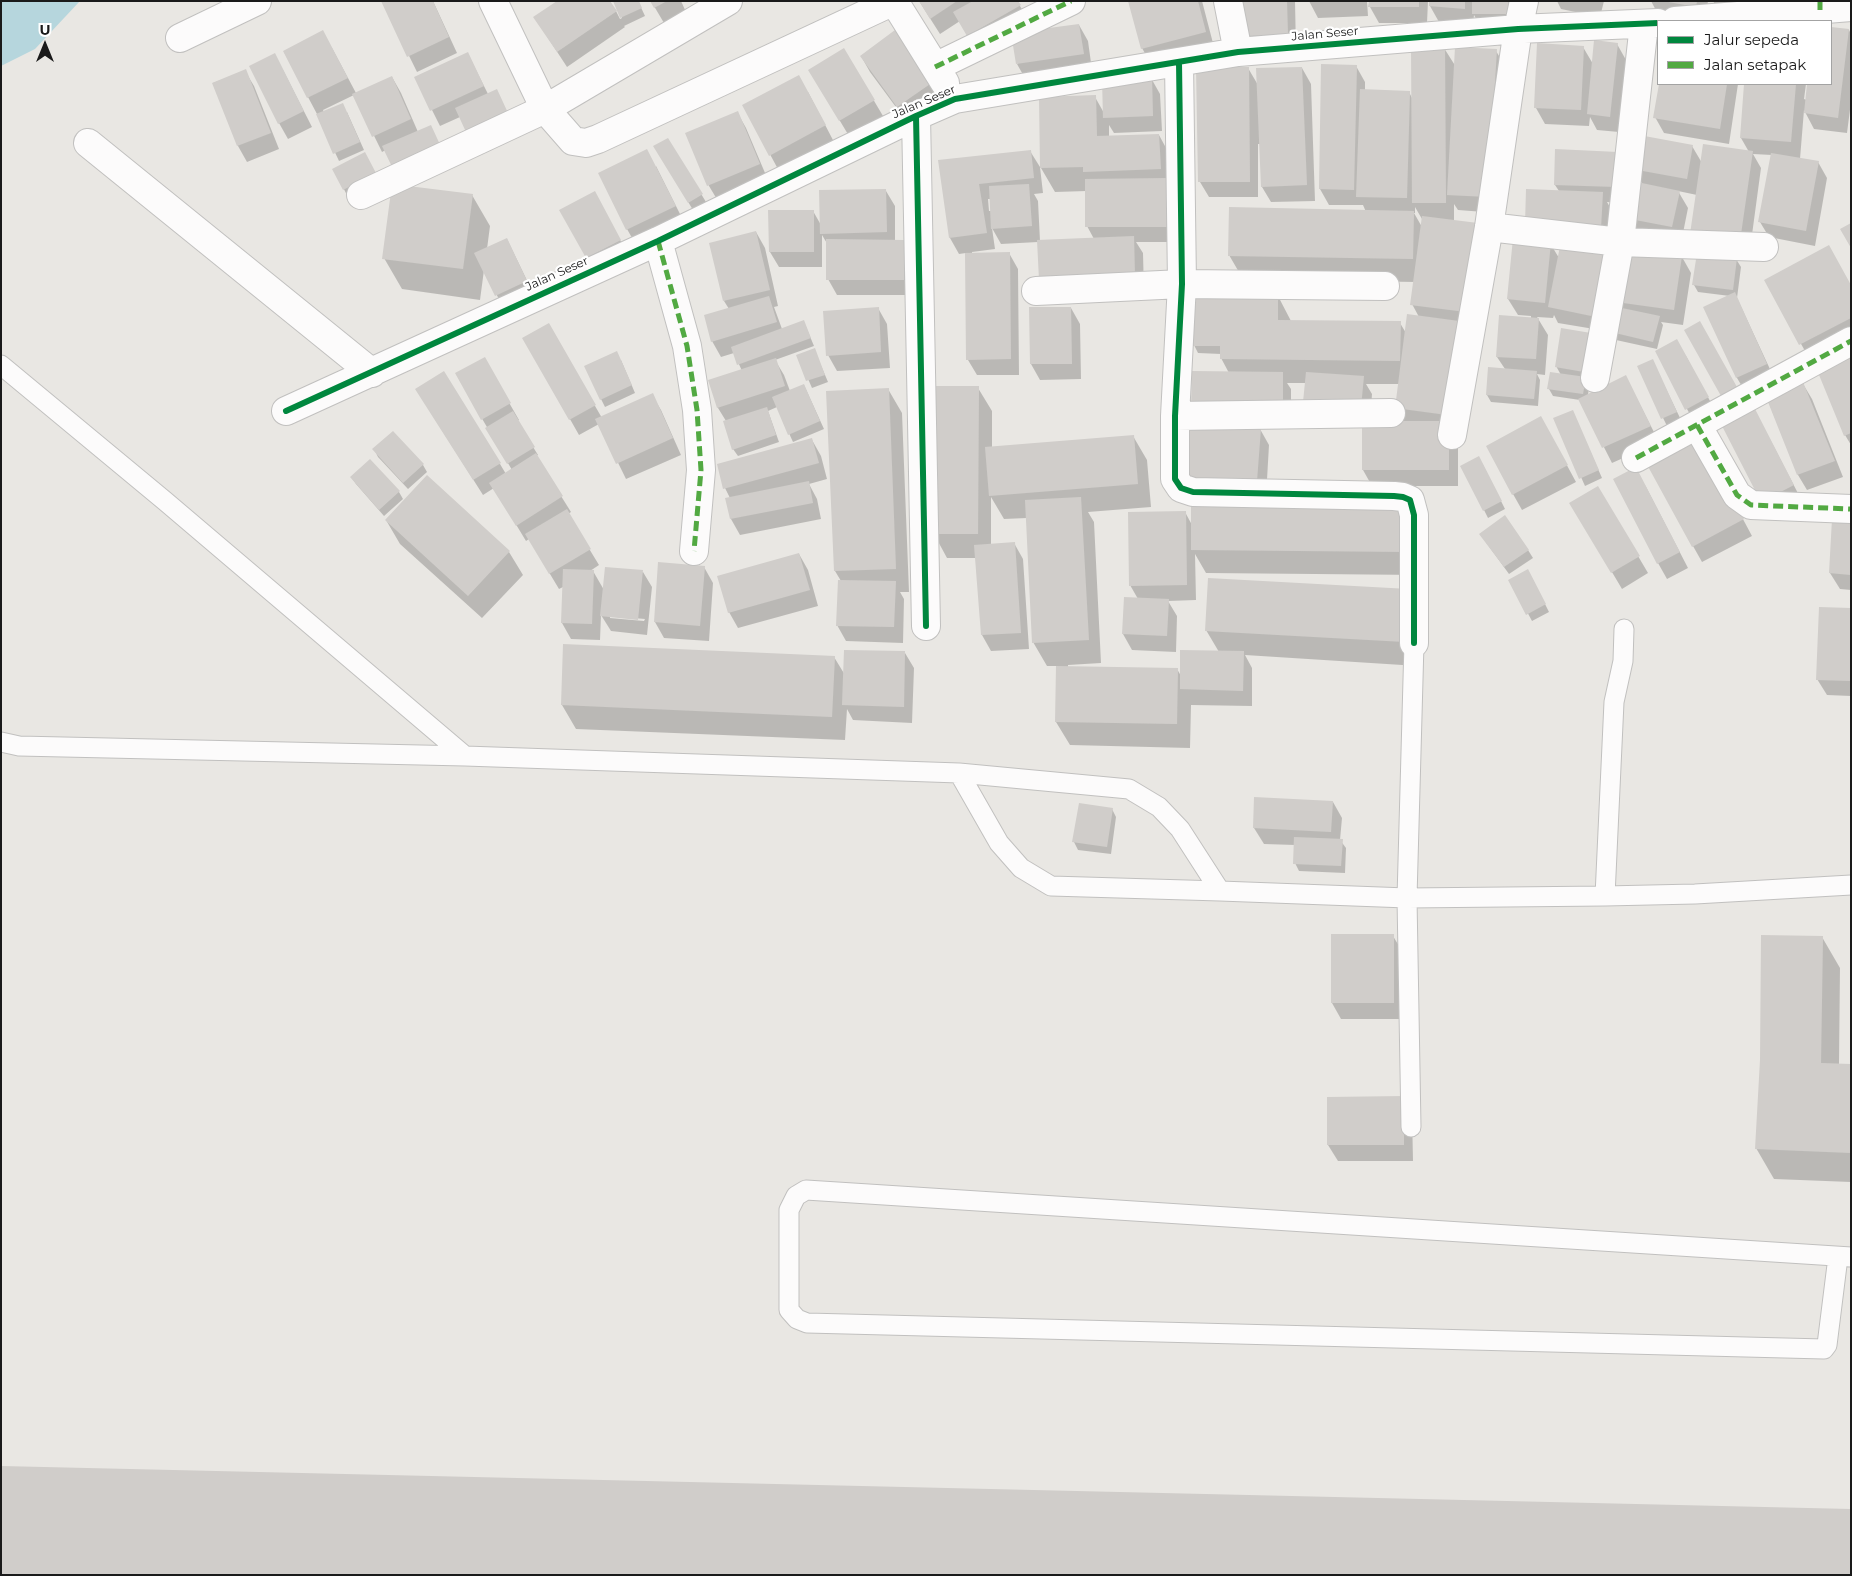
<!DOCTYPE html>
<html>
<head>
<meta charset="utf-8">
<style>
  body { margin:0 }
  #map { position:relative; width:1852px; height:1576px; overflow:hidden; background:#e9e7e3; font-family:Montserrat,sans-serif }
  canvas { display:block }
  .frame { position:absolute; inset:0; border:2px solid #1a1a1a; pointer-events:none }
  .legend { position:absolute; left:1657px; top:20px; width:175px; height:65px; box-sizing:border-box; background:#fff; border:1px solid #a3a3a3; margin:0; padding:6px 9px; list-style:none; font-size:15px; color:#1a1a1a }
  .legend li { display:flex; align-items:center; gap:10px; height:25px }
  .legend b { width:25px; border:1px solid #a3a3a3 }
  .north { position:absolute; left:20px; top:20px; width:50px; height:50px; -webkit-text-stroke:4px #fff; paint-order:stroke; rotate:0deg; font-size:14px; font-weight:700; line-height:20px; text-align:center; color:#1a1a1a }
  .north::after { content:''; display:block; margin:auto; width:18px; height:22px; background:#1a1a1a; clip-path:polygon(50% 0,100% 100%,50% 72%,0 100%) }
</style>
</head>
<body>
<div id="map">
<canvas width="1852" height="1576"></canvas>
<div class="frame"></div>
<ul class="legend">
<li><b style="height:6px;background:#00873e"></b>Jalur sepeda</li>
<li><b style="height:6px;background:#52a942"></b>Jalan setapak</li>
</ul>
<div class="north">U</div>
</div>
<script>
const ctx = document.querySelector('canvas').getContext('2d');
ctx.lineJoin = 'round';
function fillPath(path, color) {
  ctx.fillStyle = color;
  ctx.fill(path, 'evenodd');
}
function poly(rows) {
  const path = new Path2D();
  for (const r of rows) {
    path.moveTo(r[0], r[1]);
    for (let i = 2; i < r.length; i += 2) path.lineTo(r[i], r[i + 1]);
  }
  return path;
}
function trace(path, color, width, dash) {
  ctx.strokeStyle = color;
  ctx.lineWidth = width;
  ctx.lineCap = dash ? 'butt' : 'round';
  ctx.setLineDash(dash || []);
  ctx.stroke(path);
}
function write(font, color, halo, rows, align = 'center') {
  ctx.font = font + ' Montserrat,sans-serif';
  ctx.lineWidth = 4.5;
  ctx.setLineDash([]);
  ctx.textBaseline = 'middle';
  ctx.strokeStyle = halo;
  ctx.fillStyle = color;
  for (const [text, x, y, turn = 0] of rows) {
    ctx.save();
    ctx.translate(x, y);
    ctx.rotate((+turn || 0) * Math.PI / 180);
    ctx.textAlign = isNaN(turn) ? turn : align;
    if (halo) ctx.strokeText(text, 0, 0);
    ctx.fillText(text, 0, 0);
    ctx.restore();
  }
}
fillPath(poly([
  [1,1,80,1,35,49,1,66]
]), '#b6d6dd');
fillPath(poly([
  [382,1,433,1,457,53,417,72],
  [614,1,638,1,645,16,624,26,625,27,567,67,535,18,616,11,620,19,622,18],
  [651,1,681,1,686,12,664,23],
  [919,1,1017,1,1029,21,977,51,960,21,940,34],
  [1130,1,1202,1,1214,47,1151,64,1142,48],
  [1241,1,1295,1,1296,50,1252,51],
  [1309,1,1367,1,1368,16,1318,18],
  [1370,1,1428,1,1427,23,1379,23,1370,7],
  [1431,1,1516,1,1516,29,1482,29,1474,15,1473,24,1439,22,1430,6],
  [1557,1,1604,1,1600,17,1561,9],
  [1651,1,1708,1,1705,21,1659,16],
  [1713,1,1743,1,1763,3,1719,12],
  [1079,25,1088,41,1092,70,1026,80,1017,64],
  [1831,28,1849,30,1851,34,1851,102,1847,133,1814,129,1804,110,1800,159,1818,162,1827,178,1815,246,1769,237,1760,222,1772,155,1753,154,1761,168,1749,257,1697,195,1678,191,1688,208,1681,243,1635,233,1626,217,1643,185,1634,169,1692,146,1702,163,1749,152,1741,138,1745,84,1806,84,1804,99,1807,100,1809,84,1831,84],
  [895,32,941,98,907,122,870,72,861,56],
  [1617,44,1626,60,1619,132,1597,130,1590,117,1589,126,1545,124,1536,108,1583,47,1593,64],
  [332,48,356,93,392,77,401,93,418,132,382,152,354,95,323,110,324,112,347,112,364,150,339,161,317,114,284,52],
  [1444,48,1456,67,1496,51,1505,66,1497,213,1458,210,1454,204,1454,221,1477,224,1458,438,1458,486,1372,486,1363,470,1363,421,1306,383,1287,383,1291,389,1291,423,1229,373,1221,358,1221,354,1198,353,1194,345,1278,296,1291,321,1400,323,1406,333,1419,317,1412,304,1415,282,1243,279,1229,255,1366,212,1363,205,1329,205,1320,189,1356,66,1365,82,1365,91,1409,92,1412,98],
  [1415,207,1422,219,1422,227,1414,213,1415,213],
  [1366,384,1399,384,1396,408,1404,422,1370,422,1372,394],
  [844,50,883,116,849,136,819,86],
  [468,54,488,94,460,117,440,126,416,78],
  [1248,68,1258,85,1302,68,1311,84,1315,201,1271,202,1262,187,1260,144,1258,144,1258,197,1209,197,1200,182],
  [283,70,312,127,288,139,279,123],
  [245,71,254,86,279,149,247,162,238,146,213,83],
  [1151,78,1160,94,1162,131,1114,133,1109,125,1109,137,1159,135,1172,159,1177,242,1136,242,1143,253,1144,292,1038,242,1001,244,992,228,995,249,972,252,972,254,1009,253,1018,269,1019,375,977,375,968,360,966,253,959,254,950,238,939,161,1030,151,1040,167,1043,193,1034,194,1038,201,1040,241,1094,239,1087,226,1087,191,1055,192,1041,168,1040,98,1095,97,1104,113],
  [988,199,991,199,991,211,989,211],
  [1660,84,1738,84,1729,144,1664,133,1655,117],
  [808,92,834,142,779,171,744,106],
  [737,112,746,128,768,180,718,201,709,186,687,134],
  [668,139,706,202,693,210,655,147],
  [1617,153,1625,203,1607,202,1611,209,1609,243,1682,257,1691,273,1683,325,1661,322,1663,325,1657,349,1616,340,1612,332,1558,323,1554,315,1553,318,1537,317,1548,335,1545,375,1537,374,1540,380,1538,406,1491,402,1487,395,1505,369,1497,357,1531,318,1531,316,1518,315,1508,299,1559,191,1555,185],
  [1562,241,1559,258,1550,243],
  [656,166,684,222,636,245,627,229],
  [334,170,380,181,348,197],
  [886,191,895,206,895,241,903,241,913,257,912,295,837,295,828,279,828,245,822,235,822,267,779,267,770,252,813,211,821,225],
  [472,195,490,226,487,249,507,239,535,297,505,311,484,270,480,300,402,289,384,258],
  [603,209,629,256,596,273,561,211],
  [756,232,765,248,778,306,774,307,782,329,804,322,814,346,775,360,784,375,790,391,804,385,824,429,793,442,777,407,768,411,779,442,738,456,733,449,726,421,718,408,710,381,742,371,734,353,721,357,712,341,729,309,724,301],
  [1736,259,1741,267,1737,298,1775,380,1746,393,1737,378,1705,308,1730,296,1698,292,1694,285],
  [1766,281,1851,286,1851,338,1810,360],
  [878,308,887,324,890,368,837,371,828,355],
  [1071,308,1080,324,1081,379,1040,380,1031,364],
  [548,325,602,418,652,395,661,410,681,455,626,479,599,424,579,435,524,338],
  [1596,335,1588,395,1626,377,1659,442,1612,463,1580,400,1553,396,1549,389,1561,375,1556,366],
  [814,349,828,382,812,388,798,356],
  [1686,356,1717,414,1696,425,1687,409],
  [1851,358,1851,445,1845,435],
  [484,359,519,420,517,421,538,455,536,456,571,512,568,514,599,565,590,571,593,571,604,590,643,572,652,587,647,635,611,631,601,615,600,640,571,639,562,623,563,587,559,589,529,539,526,541,494,488,483,495,426,405,500,464,506,474,512,470,456,374],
  [610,616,645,619,644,621,610,618],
  [621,360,635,393,605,407,601,399],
  [1638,367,1656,368,1681,420,1667,426],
  [1803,384,1812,399,1843,477,1807,490,1798,475,1767,398],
  [978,388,992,411,992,448,1133,436,1147,460,1151,507,1088,512,1094,522,1101,663,1068,665,1068,667,1177,669,1181,676,1219,652,1206,630,1408,591,1418,666,1245,655,1252,668,1252,706,1191,705,1190,748,1070,745,1056,722,1058,666,1047,666,1033,642,1027,518,1004,519,991,497,991,545,1014,543,1023,559,1029,649,991,651,982,635,977,558,947,558,934,534],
  [888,389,902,413,909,592,900,592,904,599,903,643,846,641,837,625,841,581,835,571],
  [1555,419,1576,419,1602,478,1585,486],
  [1762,424,1802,501,1771,517],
  [1260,429,1269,445,1266,497,1184,477],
  [1550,434,1576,482,1522,510,1513,494],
  [812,440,821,456,827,479,809,484,817,499,821,519,740,535,731,519,727,499,730,498,725,488],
  [374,449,423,465,427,472,408,489,378,457],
  [1706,450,1752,536,1702,562,1693,546],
  [1483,465,1505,509,1488,518,1484,510],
  [351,477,399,492,403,499,384,516,356,484],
  [1645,485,1688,568,1667,579,1658,563],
  [1598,488,1648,573,1622,589,1571,503],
  [1409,507,1422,575,1206,573,1195,554,1196,600,1168,601,1177,616,1176,652,1132,650,1123,634,1138,599,1130,585,1185,512,1192,525],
  [386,520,509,552,523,575,482,618,400,544],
  [1833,521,1851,522,1851,590,1840,589,1830,573],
  [1485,541,1528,550,1533,558,1509,574],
  [799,554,808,570,818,606,738,628,729,612],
  [704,567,713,583,709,641,664,638,655,622],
  [1532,578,1549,612,1532,621,1510,580],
  [1851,609,1851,696,1827,695,1817,679],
  [564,645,834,657,845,675,905,653,914,668,912,723,853,720,847,709,845,740,576,729,562,705],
  [1333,802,1342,818,1340,840,1346,848,1345,873,1299,871,1295,863,1295,845,1264,844,1254,828],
  [1112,809,1116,817,1111,854,1078,850,1074,842],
  [1393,936,1402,951,1402,1019,1341,1019,1332,1003],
  [1822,937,1840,968,1839,1065,1851,1065,1851,1182,1774,1179,1756,1148],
  [1328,1098,1412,1113,1413,1161,1338,1161,1328,1145]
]), '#0003');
fillPath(poly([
  [381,1,433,1,449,37,407,57],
  [557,1,610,1,617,11,557,52,533,17],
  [613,1,639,1,642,8,620,18],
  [650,1,667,1,654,8],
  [919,1,957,1,930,19],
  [973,1,1018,1,1021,5,967,36,953,12],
  [1128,1,1198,1,1206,32,1141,49],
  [1240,1,1287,1,1288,35,1241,36],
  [1369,1,1419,1,1419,7,1368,7],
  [1429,1,1465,1,1465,9,1429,6],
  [1472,1,1508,1,1508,14,1472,14],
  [1663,1,1697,1,1696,7],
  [1079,24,1084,54,1016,64,1011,33],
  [1831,27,1849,29,1838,118,1804,113,1807,84,1831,84],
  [323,30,348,78,307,98,283,51],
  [895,30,933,82,897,107,860,56],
  [1594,40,1618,43,1610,117,1587,114],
  [1537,43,1584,46,1581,110,1534,108],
  [1445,46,1446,203,1412,203,1411,47],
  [1455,47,1497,49,1488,197,1447,195],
  [844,48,875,100,839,121,808,70],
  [468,52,484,86,430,111,414,77],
  [275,53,304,111,278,124,249,66],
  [1321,64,1357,65,1354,190,1319,189],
  [1196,67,1249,67,1250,182,1198,182],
  [1302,67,1307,185,1261,187,1256,68],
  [246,69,271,133,237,146,212,83],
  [799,75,826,125,769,156,742,105],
  [392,76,411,119,372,137,352,94],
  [1152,77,1153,116,1103,118,1102,79],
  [1659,84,1727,84,1720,129,1653,118],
  [1744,84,1796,84,1791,142,1740,138],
  [497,89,508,113,466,132,455,108],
  [1360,89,1410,91,1407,198,1356,197],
  [1096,95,1097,136,1159,134,1161,169,1083,172,1083,167,1040,168,1039,97],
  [343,103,360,142,333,154,316,114],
  [738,111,760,164,707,186,685,133],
  [431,125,442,149,394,171,382,146],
  [1639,135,1693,145,1687,179,1632,169],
  [668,138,703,194,688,203,653,146],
  [1703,144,1753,151,1740,241,1690,234],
  [647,149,676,206,626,230,598,173],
  [1555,149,1618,152,1617,187,1554,185],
  [1031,150,1034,178,979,184,987,233,949,238,938,160],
  [365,152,376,173,343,190,332,169],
  [1771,153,1819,161,1806,231,1758,222],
  [1169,178,1169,227,1085,227,1085,179],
  [1632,181,1680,191,1672,227,1625,218],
  [392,184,473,194,463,269,382,259],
  [1029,184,1032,226,991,229,989,186],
  [886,189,887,232,820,234,819,190],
  [1526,189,1603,192,1601,228,1525,224],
  [595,191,621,240,586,258,559,210],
  [1229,207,1414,211,1413,259,1228,256],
  [768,210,814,210,814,252,769,252],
  [1422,216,1478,223,1466,312,1410,305],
  [1851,223,1851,248,1840,229],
  [756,231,770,290,723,301,709,243],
  [1134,236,1135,276,1039,280,1037,240],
  [507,238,527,281,495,296,474,253],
  [1513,238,1551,242,1545,303,1507,299],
  [826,239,904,240,904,280,826,280],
  [1561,241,1614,251,1601,318,1548,307],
  [1829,245,1851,285,1851,318,1799,345,1764,280],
  [1624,248,1682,256,1674,310,1616,302],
  [1010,252,1011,359,966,360,965,253],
  [1697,253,1737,258,1733,290,1692,285],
  [1735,292,1767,364,1736,378,1703,307],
  [1193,294,1278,295,1278,320,1401,321,1400,361,1220,359,1220,346,1193,346],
  [769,296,777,322,711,342,704,315],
  [879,307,881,352,826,356,823,311],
  [1029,307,1071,307,1072,364,1030,364],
  [1617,307,1660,316,1653,342,1611,332],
  [1407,314,1459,321,1447,415,1395,408],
  [1499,315,1539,318,1536,359,1496,357],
  [804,320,811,338,737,365,731,347],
  [1700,321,1737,387,1721,396,1684,330],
  [549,323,596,405,569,420,522,338],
  [1561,328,1597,334,1590,373,1555,367],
  [1677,339,1709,397,1685,410,1655,351],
  [815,348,825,375,806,381,796,355],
  [617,351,632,385,600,400,584,366],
  [1851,356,1851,433,1844,436,1817,370],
  [485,357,511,403,481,420,455,373],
  [776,358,785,386,717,408,708,380],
  [1653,359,1677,412,1661,419,1637,366],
  [1488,367,1537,371,1534,399,1486,395],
  [444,371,501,463,473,480,415,389],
  [1192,371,1283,372,1283,407,1191,407],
  [1306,372,1364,376,1361,407,1303,402],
  [1550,372,1586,377,1583,394,1547,389],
  [1626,375,1651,426,1602,448,1578,399],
  [1803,382,1835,461,1797,475,1766,397],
  [804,384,820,421,788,435,772,397],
  [933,386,979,386,978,534,933,534],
  [889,388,896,569,834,571,826,391],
  [653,393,673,438,616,464,595,419],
  [767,407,776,435,732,450,723,421],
  [1754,407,1794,485,1761,502,1721,424],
  [1573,410,1599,470,1579,479,1553,418],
  [513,411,535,447,507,464,485,428],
  [1541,416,1568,465,1512,495,1486,446],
  [1362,421,1449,421,1449,470,1362,470],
  [1185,424,1261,428,1257,481,1182,478],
  [393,431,424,464,403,483,372,449],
  [1697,433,1744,519,1692,547,1645,461],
  [1134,435,1138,484,989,496,985,447],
  [812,438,819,463,723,489,717,464],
  [536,453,563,496,516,526,489,483],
  [1479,456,1502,501,1483,511,1460,466],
  [370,459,400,491,379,510,350,477],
  [1636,467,1680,552,1657,564,1613,479],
  [427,475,510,551,468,596,385,520],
  [809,481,813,503,730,519,725,498],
  [1598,486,1640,556,1611,573,1569,503],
  [1081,497,1089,640,1032,643,1025,500],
  [1191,504,1410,506,1409,552,1191,550],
  [567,509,591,549,549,574,525,534],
  [1186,511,1187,585,1129,586,1128,512],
  [1505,515,1529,550,1504,567,1479,534],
  [1832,519,1851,521,1851,575,1829,573],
  [1015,542,1021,633,981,635,974,545],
  [799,553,810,590,728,613,717,576],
  [658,562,705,566,700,626,654,622],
  [605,567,643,570,638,620,600,616],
  [563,569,594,570,592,624,561,623],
  [1528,569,1546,604,1526,615,1508,580],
  [1208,578,1409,589,1405,642,1205,631],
  [838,580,896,581,894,627,836,626],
  [1124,597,1169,599,1167,636,1122,634],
  [1819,607,1851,608,1851,681,1816,680],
  [563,644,835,656,832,717,561,705],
  [844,650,905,651,904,707,842,705],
  [1180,650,1244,651,1243,691,1180,689],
  [1056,666,1178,668,1177,724,1055,722],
  [1254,797,1333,801,1331,832,1253,828],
  [1079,803,1113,808,1107,847,1072,842],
  [1294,837,1343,839,1341,866,1293,864],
  [1331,934,1394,934,1394,1003,1331,1003],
  [1761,935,1823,936,1821,1063,1851,1064,1851,1153,1755,1149,1760,1060],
  [1404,1096,1404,1145,1327,1145,1327,1097],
  [1,1466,1851,1509,1851,1575,1,1575]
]), '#d0cdca');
const lane = poly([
  [1,365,165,501,465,756],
  [1,742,19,746,465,756,959,773,1129,789,1159,807,1180,829,1220,891,1407,898,1605,896,1695,894,1851,885],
  [959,773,999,843,1021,868,1051,886,1220,891],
  [1605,896,1614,702,1623,661,1624,629],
  [1411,1127,1407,898,1414,643],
  [1838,1257,1827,1345,1824,1349,807,1323,797,1319,789,1310,789,1210,796,1196,806,1190,1851,1257]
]);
const street = poly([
  [493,1,545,109,573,141,586,143,598,139,894,1],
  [894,1,945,83],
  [1228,1,1238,52],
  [1675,21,1851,7],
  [180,38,257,1],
  [1179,62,1182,284,1175,416,1175,479,1181,488,1193,492,1394,496,1403,497,1410,500,1414,515,1414,643],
  [935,67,1071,1],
  [916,116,926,626],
  [88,143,372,373],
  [361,195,545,109,728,1],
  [1489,227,1620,242,1764,247],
  [658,241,687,346,697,410,701,470,694,551],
  [1036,291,1182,284,1385,286],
  [1595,378,1620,242,1644,24],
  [286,411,658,241,916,116,955,99,1238,52,1518,29,1658,23],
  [1175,416,1391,413],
  [1697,425,1737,495,1751,505,1851,509],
  [1452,435,1489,227,1518,29,1524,1],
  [1636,458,1851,341]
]);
trace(lane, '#c1c0bf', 21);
trace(street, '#c1c0bf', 30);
trace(lane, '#fcfbfb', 19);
trace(street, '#fcfbfb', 28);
trace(poly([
  [1820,10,1820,1],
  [935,67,1071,1],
  [658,241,687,346,697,410,701,470,694,551],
  [1697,425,1737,495,1751,505,1851,509],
  [1636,458,1851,341]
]), '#52a942', 5, [10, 5]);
trace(poly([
  [1179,62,1182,284,1175,416,1175,479,1181,488,1193,492,1394,496,1403,497,1410,500,1414,515,1414,643],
  [916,116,926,626],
  [286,411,658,241,916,116,955,99,1238,52,1518,29,1658,23]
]), '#00873e', 6);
write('12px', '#1a1a1a', '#fff', [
  ["Jalan Seser",1325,34,-5],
  ["Jalan Seser",924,102,-23],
  ["Jalan Seser",557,274,-24]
]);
</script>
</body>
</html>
